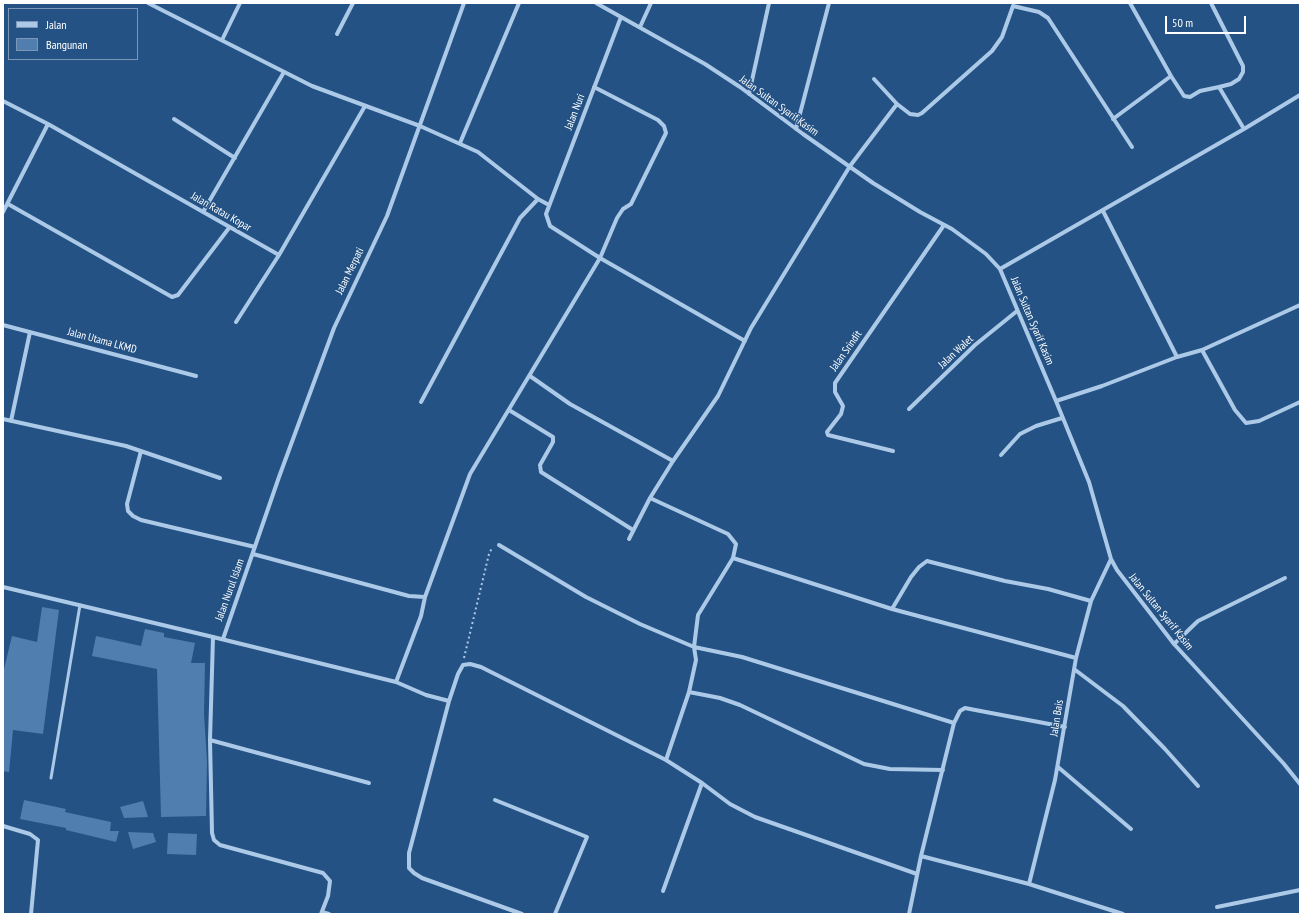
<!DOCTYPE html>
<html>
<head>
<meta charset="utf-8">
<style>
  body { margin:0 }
  #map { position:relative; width:1303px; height:917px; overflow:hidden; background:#245284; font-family:"PT Sans Narrow",sans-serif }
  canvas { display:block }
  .frame { position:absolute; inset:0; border:4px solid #fff; pointer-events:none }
  .legend { position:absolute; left:8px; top:8px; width:130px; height:52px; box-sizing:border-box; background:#245284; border:1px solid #7c97b5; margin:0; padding:5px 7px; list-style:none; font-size:12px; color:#fff }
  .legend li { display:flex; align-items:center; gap:8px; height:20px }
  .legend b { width:20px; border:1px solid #7c97b5 }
  .scale { position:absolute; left:1165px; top:16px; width:81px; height:18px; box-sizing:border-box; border:2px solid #fff; border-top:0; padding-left:5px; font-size:12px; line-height:14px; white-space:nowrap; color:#fff; -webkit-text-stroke:3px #245284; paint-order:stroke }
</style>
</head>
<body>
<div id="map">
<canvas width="1303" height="917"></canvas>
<div class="frame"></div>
<ul class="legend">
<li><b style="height:5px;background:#accae8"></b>Jalan</li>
<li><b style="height:11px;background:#507eae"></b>Bangunan</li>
</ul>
<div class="scale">50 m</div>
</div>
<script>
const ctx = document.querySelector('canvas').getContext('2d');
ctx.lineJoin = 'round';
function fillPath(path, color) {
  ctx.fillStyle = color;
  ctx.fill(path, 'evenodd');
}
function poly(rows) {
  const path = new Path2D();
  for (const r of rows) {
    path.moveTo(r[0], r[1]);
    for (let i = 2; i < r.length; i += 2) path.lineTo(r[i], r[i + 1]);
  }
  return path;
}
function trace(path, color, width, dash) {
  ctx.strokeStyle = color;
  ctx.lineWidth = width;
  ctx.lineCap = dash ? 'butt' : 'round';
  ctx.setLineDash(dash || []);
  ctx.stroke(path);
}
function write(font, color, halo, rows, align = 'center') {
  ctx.font = font + ' "PT Sans Narrow",sans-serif';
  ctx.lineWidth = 3;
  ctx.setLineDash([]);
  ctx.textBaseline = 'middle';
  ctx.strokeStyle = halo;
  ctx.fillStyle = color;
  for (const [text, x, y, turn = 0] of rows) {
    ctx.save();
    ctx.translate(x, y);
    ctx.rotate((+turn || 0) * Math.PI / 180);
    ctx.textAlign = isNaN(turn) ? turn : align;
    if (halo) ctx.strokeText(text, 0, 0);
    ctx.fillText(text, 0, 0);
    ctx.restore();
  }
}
fillPath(poly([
  [42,607,59,610,43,734,13,730,9,772,3,771,3,673,12,636,37,642],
  [145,629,164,633,164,637,195,643,191,663,205,663,204,714,207,761,206,816,161,817,157,669,92,656,96,636,141,646],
  [24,800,66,809,65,812,111,822,110,831,119,831,116,842,66,830,66,828,20,819],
  [143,801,148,817,124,818,120,807],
  [128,832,153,833,156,842,133,849],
  [168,833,197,834,196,855,167,854]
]), '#507eae');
trace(poly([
  [464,658,489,554,492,548]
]), '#accae8', 2, [2, 3]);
trace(poly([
  [51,778,80,605]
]), '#accae8', 3);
trace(poly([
  [148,3,312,86,420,126,478,152,538,199],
  [596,3,705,64,740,87,803,134,873,183,920,212,952,229,986,254,1000,269,1056,401,1089,482,1111,559,1117,570,1174,644,1284,764,1300,784],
  [1130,3,1171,76,1184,96,1190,97,1200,91,1219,87,1244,129],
  [1211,3,1243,66,1243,72,1239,79,1231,84,1219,87],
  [640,27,651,3],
  [337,34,353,3],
  [222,40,240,3],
  [874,79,897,104],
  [594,87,658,120,664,126,666,133,631,204,623,209,617,218,600,258,745,341],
  [749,94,769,3],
  [3,101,48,124,279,255,365,106],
  [174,119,235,158],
  [1113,119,1171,76],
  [796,129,829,3],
  [460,143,519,3],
  [8,204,172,297,178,295,229,228],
  [1103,211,1177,357],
  [3,212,48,124],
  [203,212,284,72],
  [1000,269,1244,129,1300,95],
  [236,322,279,255],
  [3,325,196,376],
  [1202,350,1300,305],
  [530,376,570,404,673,461],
  [1056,401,1102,386,1177,357,1202,350,1235,410,1246,423,1259,421,1300,402],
  [421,402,520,218,538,199,549,205],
  [909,409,975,345,1017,311],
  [509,410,553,437,553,442,540,465,541,472,633,530],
  [3,419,126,446,220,478],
  [11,421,30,332],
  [141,451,127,504,128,511,133,516,141,520,255,547],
  [893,451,828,435,827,432,841,414,843,406,835,392,835,383,944,225],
  [1001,455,1020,434,1036,426,1062,418],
  [650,498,728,534,736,544,733,558],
  [629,539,650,498,673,461,718,396,751,328,850,166,897,104,910,114,918,115,922,113,992,51,1002,37,1013,6,1039,12,1048,18,1132,147],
  [499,545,586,597,640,624,694,647,742,657,954,723],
  [253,554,409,596,425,597,421,616,396,682],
  [3,587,213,637,210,740,212,833,214,840,220,845,323,873,330,881,328,896,321,914],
  [425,597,470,474,600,258,550,226,546,214,621,17],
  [892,609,911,577,919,567,927,561,1005,581,1048,589,1091,601],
  [213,637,396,682,426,695,449,701,409,853,409,868,414,873,422,878,522,914],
  [223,639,279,477,334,328,387,216,464,3],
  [1174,644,1198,621,1285,578],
  [1074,669,1123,706,1165,749,1198,786],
  [689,692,720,698,740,705,864,764,890,769,943,770],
  [449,701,458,674,463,665,470,664,481,667,666,760,702,783,730,804,755,817,917,874],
  [210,740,369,783],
  [666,760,689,692,696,660,694,647,698,615,733,558,892,609,1076,658],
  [1058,767,1131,829],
  [495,800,587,837,555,914],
  [3,826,30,834,38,840,31,914],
  [921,856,954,723,960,711,965,708,970,709,1065,727],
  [1029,884,1055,780,1076,658,1091,601,1111,559],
  [663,891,702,783],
  [1217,907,1300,890],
  [322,912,329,914],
  [909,914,921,856,1029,884,1123,914]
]), '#accae8', 4);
write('11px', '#fff', '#245284', [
  ["Jalan Sultan Syarif Kasim",779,106,36],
  ["Jalan Nuri",575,112,-69],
  ["Jalan Ratau Kopar",221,212,30],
  ["Jalan Merpati",350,271,-64],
  ["Jalan Sultan Syarif Kasim",1032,321,67],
  ["Jalan Utama LKMD",102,341,15],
  ["Jalan Srindit",846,351,-55],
  ["Jalan Walet",956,352,-43],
  ["Jalan Nurul Islam",230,590,-70],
  ["Jalan Sultan Syarif Kasim",1161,612,51],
  ["Jalan Bais",1057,718,-81]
]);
</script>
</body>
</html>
